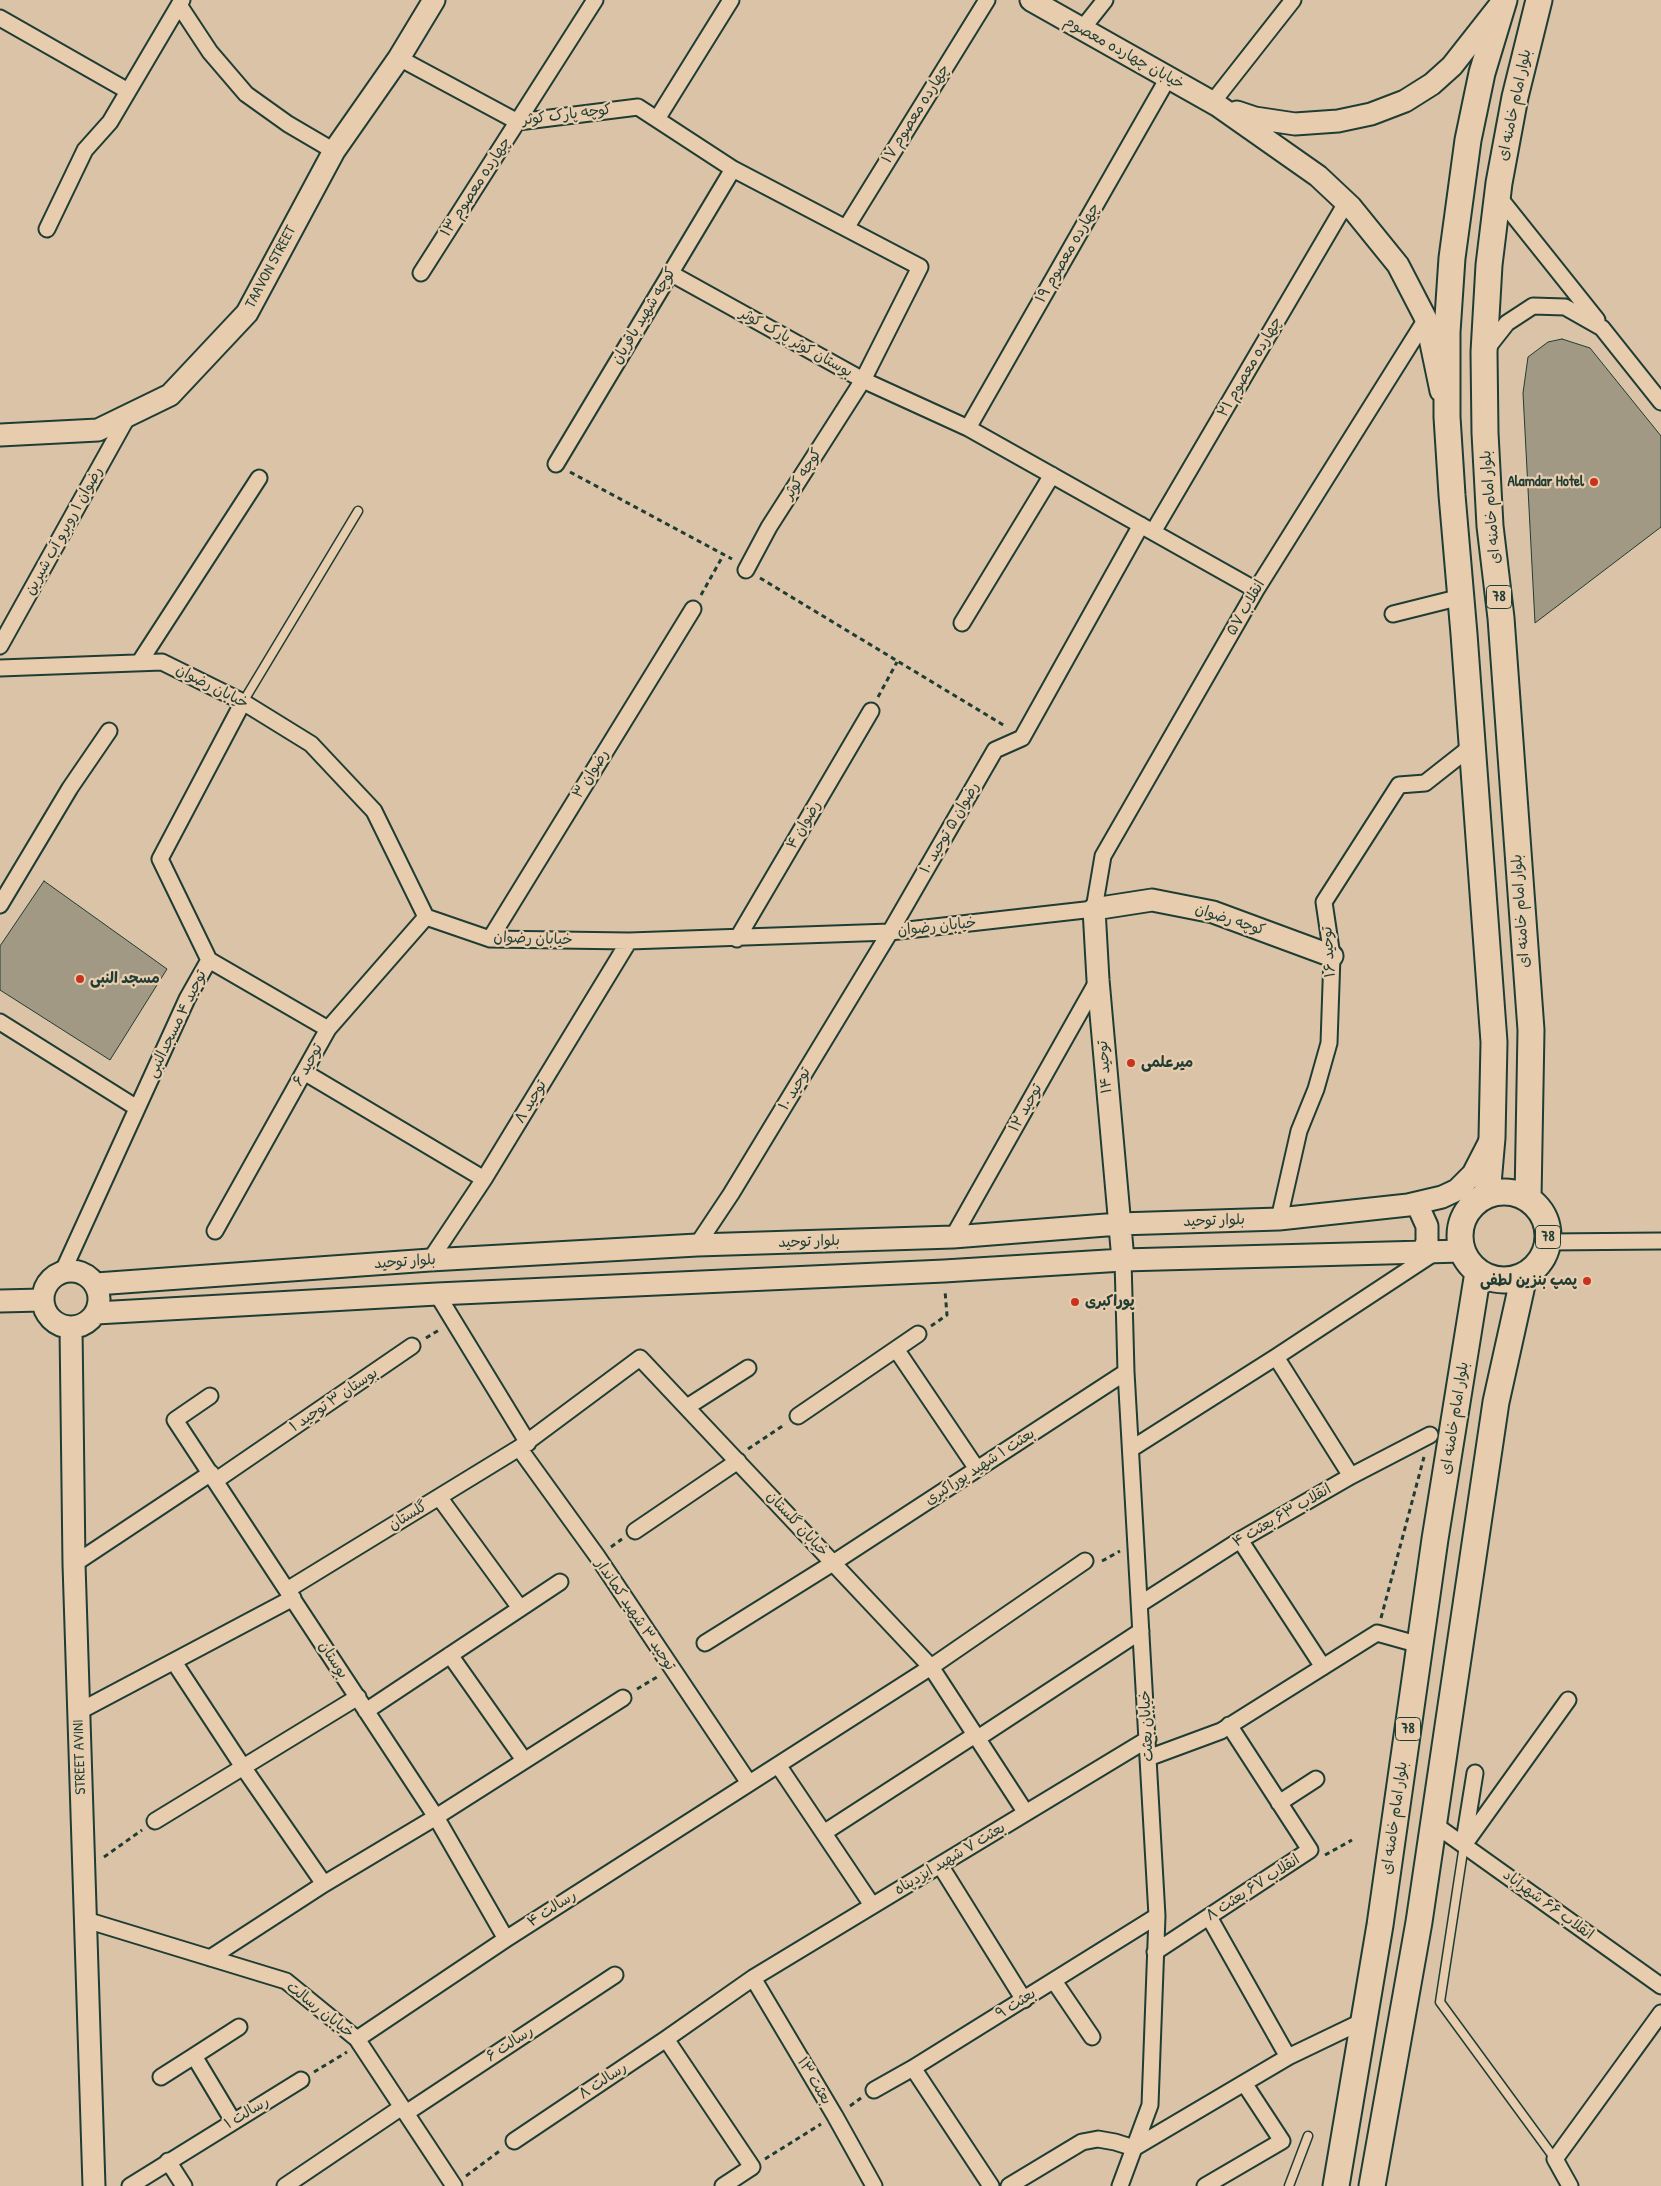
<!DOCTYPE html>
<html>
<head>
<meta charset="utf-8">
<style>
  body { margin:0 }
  canvas { display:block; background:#dbc3a7 }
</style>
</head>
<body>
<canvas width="1661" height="2186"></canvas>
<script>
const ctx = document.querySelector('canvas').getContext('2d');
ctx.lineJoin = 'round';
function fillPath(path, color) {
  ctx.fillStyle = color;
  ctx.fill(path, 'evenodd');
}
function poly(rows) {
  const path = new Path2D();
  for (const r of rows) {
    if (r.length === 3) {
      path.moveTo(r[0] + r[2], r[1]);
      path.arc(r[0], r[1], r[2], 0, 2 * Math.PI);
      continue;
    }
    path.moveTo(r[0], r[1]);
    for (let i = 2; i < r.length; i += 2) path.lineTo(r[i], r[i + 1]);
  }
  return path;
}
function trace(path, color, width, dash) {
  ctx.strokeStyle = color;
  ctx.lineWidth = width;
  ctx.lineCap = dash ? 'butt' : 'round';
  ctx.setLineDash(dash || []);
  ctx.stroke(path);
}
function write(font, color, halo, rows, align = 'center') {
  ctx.font = font + ' "Patrick Hand","Playpen Sans Arabic",sans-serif';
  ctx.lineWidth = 4.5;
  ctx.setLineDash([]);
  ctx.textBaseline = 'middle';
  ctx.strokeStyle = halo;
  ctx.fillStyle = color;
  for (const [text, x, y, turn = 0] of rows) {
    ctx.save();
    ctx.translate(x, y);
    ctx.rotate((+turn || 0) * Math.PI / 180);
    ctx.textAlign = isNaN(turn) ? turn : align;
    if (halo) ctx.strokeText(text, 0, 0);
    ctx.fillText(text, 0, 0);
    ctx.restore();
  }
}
const building = poly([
  [1562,339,1590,348,1661,436,1661,527,1535,623,1523,393,1528,357,1548,342,1562,339],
  [44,881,167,969,110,1060,0,990,0,946,44,881]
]);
fillPath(building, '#a19983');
trace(building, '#1f3d34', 1);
const lane = poly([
  [243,702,358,511],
  [1464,1845,1440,2002,1555,2159],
  [1289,2186,1308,2136]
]);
const street = poly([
  [179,5,210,52,246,94,288,124,334,151],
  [0,18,128,91],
  [1082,29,1105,0],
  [399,58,518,122,638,107,733,169,920,267,863,380,670,273],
  [1212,103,1293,0],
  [657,119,731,0],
  [1498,196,1597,320],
  [846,228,987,0],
  [47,229,85,150,110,122,182,0],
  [421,273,595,0],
  [1485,351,1507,323,1533,306,1565,307,1602,328,1661,402],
  [968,428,1168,78],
  [556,464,733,169],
  [1153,532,1346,203],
  [746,570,769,527,863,380,968,428,1256,590],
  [1393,614,1461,597],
  [962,623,1052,475],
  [0,646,128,416],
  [139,663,259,478],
  [0,668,162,662,243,702,311,744,374,811,426,917,490,939,629,941,890,932,1094,909,1103,856,1256,590,1426,319],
  [0,905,70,788,109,731],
  [490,939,693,609],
  [737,939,871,711],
  [209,960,328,1029],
  [0,1022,137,1108],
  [304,1072,484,1179],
  [1279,1219,1299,1131,1316,1089,1329,1043,1332,956,1324,902,1399,785,1425,783,1472,746],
  [215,1231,328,1029,426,917],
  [953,1237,1098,980],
  [1548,1242,1661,1241],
  [697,1245,731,1194,890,932,995,750,1022,738,1141,525],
  [430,1260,484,1179,629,941],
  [63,1271,187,999,209,960,160,859,243,702],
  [437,1294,528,1443],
  [896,1349,977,1469],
  [1276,1357,1351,1476],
  [210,1396,175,1420,436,1817,506,1939],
  [687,1407,748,1368],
  [798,1416,918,1334],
  [519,1448,597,1556,749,1783],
  [1131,1449,1276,1357,1434,1253],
  [215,1481,412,1346],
  [439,1497,520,1608],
  [635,1531,738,1461],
  [1240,1540,1323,1667],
  [74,1564,211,1473],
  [287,1590,519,1448,640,1358,931,1667,1026,1813],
  [1140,1604,1240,1540,1351,1476,1430,1435],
  [705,1643,833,1563,1126,1372],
  [450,1655,524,1760],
  [174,1662,243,1767,324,1884],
  [366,1711,560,1582],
  [78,1712,293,1598],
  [978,1738,1141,1631],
  [1148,1758,1221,1731,1377,1633,1420,1645],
  [778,1765,872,1905],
  [1279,1803,1316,1779],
  [155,1821,358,1697],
  [1434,1824,1661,1986],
  [825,1832,975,1735],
  [1464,1841,1475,1773],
  [1464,1845,1568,1700],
  [940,1865,1024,2000],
  [1209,1917,1288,2057],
  [86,1920,286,1981,357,2039,454,2186],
  [1155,1952,1310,1850,1229,1725],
  [210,1958,324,1884,436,1817,623,1698],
  [753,1978,835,2116,874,2186],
  [1054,1981,1092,2037],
  [357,2039,506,1939,931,1667,1085,1561],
  [666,2039,752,2167,723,2186],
  [194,2056,239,2027],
  [913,2068,991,2186],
  [161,2077,194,2056,233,2121],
  [874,2090,913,2068,1157,1916],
  [406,2113,615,1975],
  [514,2141,666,2039,753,1978,1148,1739],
  [168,2161,184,2186],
  [130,2186,301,2080],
  [285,2186,402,2107],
  [1009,2186,1082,2142,1098,2139,1115,2142,1134,2148,1288,2057,1365,2020],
  [1120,2186,1150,2105,1157,1916,1126,1372,1123,1260],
  [1205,2186,1282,2141,1244,2083],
  [1570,2186,1555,2159,1661,2013]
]);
const secondary = poly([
  [1031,0,1217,105,1318,176,1351,207,1398,265,1426,319,1441,391],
  [1237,112,1255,118,1295,124,1338,121,1371,114,1405,101,1432,84,1452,66,1500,5],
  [0,435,98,430,170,395,247,313,334,151,399,58,434,0],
  [1417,1204,1427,1226,1427,1242,1422,1253],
  [1123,1260,1098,980,1094,909,1152,900,1213,912,1332,956],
  [71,1299,28],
  [96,1284,430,1260,697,1245,953,1237,1119,1224,1279,1219,1408,1205,1442,1197,1457,1190,1473,1174,1490,1141],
  [0,1301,42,1300],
  [96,1313,437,1294,944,1271,1123,1260,1462,1251],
  [71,1327,74,1564,94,2186]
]);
const primary = poly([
  [1504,1236,44],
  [1487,1195,1492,1138,1494,1042,1464,634,1452,495,1447,417,1447,332,1452,258,1468,140,1482,73,1504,0],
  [1528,1199,1531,1030,1501,618,1490,526,1485,433,1484,352,1489,265,1499,183,1515,97,1539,0],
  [1336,2186,1380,1925,1435,1539,1478,1272],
  [1372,2186,1419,1922,1496,1402,1524,1276]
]);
trace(lane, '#1f3d34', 11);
trace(street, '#1f3d34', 19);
trace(secondary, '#1f3d34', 25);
trace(primary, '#1f3d34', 29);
trace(poly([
  [570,472,732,559],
  [760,578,1005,726],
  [701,595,724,554],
  [878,697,897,662],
  [931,1326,947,1315,945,1291],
  [426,1338,439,1330],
  [748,1449,784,1425],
  [611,1547,622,1539],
  [1102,1561,1120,1551],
  [1381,1618,1424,1457],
  [637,1689,657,1677],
  [1325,1855,1352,1840],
  [104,1857,142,1830],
  [314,2072,347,2052],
  [850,2106,861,2098],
  [765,2159,821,2124],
  [466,2176,501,2150]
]), '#1f3d34', 3, [5, 4]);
trace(lane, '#e7ccae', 8);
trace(street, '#e7ccae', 15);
trace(secondary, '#e7ccae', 21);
trace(primary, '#e7ccae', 25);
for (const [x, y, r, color] of [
  [1594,482,5,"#c8321e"],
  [80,979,5,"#c8321e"],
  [1131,1063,5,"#c8321e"],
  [1587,1281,5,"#c8321e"],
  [1075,1302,5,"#c8321e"]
]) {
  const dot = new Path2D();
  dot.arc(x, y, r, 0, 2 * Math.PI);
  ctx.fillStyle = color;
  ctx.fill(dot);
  trace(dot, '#e7ccae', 2);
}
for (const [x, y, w] of [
  [1499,597,25],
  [1548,1237,25],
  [1408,1729,25]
]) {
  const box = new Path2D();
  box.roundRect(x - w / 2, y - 11.5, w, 23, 4);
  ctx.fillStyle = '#e7ccae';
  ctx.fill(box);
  trace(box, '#1f3d34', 1);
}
write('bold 14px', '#1f3d34', null, [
  ["78",1499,597],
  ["78",1548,1237],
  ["78",1408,1729]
]);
write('15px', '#1f3d34', '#e7ccae', [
  ["خیابان چهارده معصوم",1124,53,29],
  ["بلوار امام خامنه ای",1515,105,-78],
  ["چهارده معصوم ۱۷",916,114,-58],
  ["کوچه پارک کوثر",567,115,-7],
  ["چهارده معصوم ۱۳",476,187,-57],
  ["چهارده معصوم ۱۹",1068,253,-60],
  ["TAAVON STREET",271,267,-62],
  ["کوچه شهید باقریان",644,316,-59],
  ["بوستان کوثر پارک کوثر",796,343,29],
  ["چهارده معصوم ۲۱",1250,367,-60],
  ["کوچه کوثر",803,474,-57],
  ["بلوار امام خامنه ای",1491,507,-95],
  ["رضوان ۱ روبرو آب شیرین",64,531,-61],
  ["انقلاب ۵۷",1246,608,-60],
  ["خیابان رضوان",212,687,27],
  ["رضوان ۳",591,774,-58],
  ["رضوان ۴",804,825,-60],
  ["رضوان ۵ توحید ۱۰",950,828,-60],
  ["بلوار امام خامنه ای",1521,911,-94],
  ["کوچه رضوان",1230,920,18],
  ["خیابان رضوان",937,927,-6],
  ["خیابان رضوان",533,939,2],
  ["توحید ۱۶",1329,952,-94],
  ["توحید ۴ مسجدالنبی",177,1024,-64],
  ["توحید ۶",308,1065,-61],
  ["توحید ۱۴",1105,1067,-95],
  ["توحید ۱۰",795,1089,-59],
  ["توحید ۸",531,1102,-59],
  ["توحید ۱۲",1026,1108,-61],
  ["بلوار توحید",1214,1221,-2],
  ["بلوار توحید",809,1242,-2],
  ["بلوار توحید",405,1262,-4],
  ["بوستان ۳ توحید ۱",334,1400,-34],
  ["بلوار امام خامنه ای",1455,1418,-81],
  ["بعثت ۱ شهید پوراکبری",980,1467,-33],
  ["گلستان",408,1516,-31],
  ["انقلاب ۶۳ بعثت ۴",1282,1516,-30],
  ["خیابان گلستان",797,1524,47],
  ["توحید ۳ شهید کماندار",635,1615,56],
  ["بوستان",333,1660,57],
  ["خیابان بعثت",1147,1726,-93],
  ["STREET AVINI",80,1757,-92],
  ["بلوار امام خامنه ای",1395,1818,-82],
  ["بعثت ۷ شهید ایزدپناه",950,1859,-31],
  ["انقلاب ۶۷ بعثت ۸",1253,1888,-33],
  ["انقلاب ۶۶ شهرآباد",1548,1905,36],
  ["رسالت ۴",552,1909,-33],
  ["بعثت ۹",1016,2004,-32],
  ["خیابان رسالت",320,2010,38],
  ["رسالت ۶",510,2044,-33],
  ["رسالت ۸",603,2081,-34],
  ["بعثت ۱۳",814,2081,59],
  ["رسالت ۱",247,2113,-31]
]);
write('bold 15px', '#1f3d34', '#e7ccae', [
  ["Alamdar Hotel",1584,482,"right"],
  ["مسجد النبی",90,979],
  ["میرعلمی",1141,1063],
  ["پمپ بنزین لطفی",1577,1281,"right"],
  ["پوراکبری",1085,1302]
], 'left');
</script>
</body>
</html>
